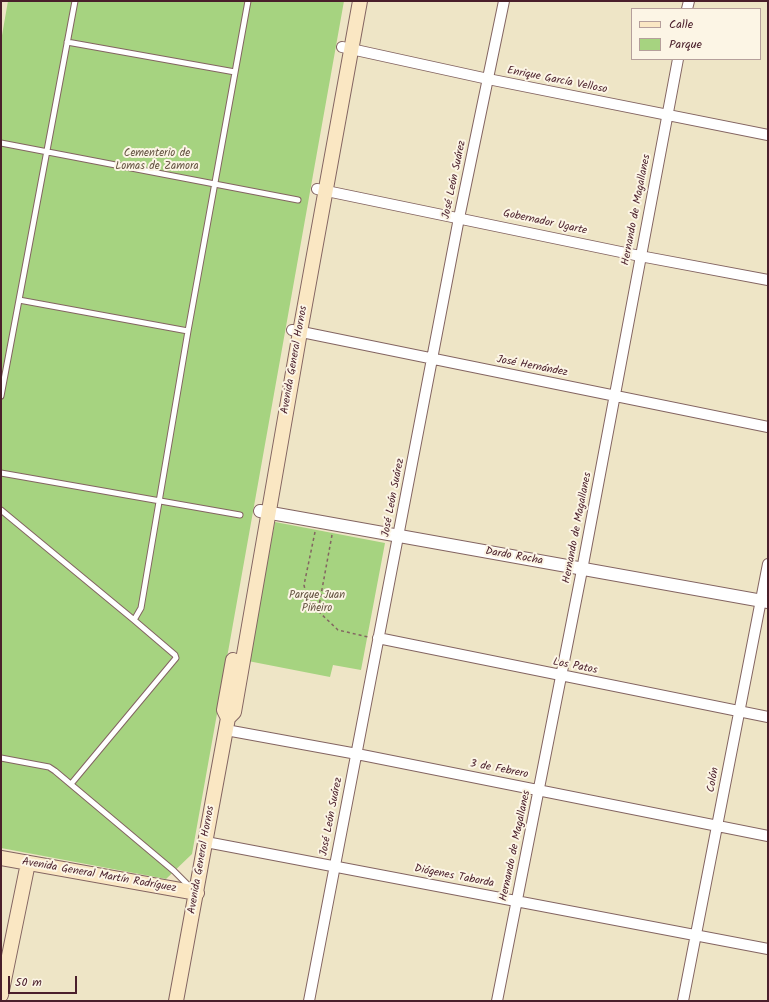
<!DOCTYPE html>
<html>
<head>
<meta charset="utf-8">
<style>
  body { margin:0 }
  #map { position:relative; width:769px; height:1002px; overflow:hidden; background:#eee5c6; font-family:Kalam,sans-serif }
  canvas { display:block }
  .frame { position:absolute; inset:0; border:2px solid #4a1f2b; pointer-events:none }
  .legend { position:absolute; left:631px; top:8px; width:130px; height:52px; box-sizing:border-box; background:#fcf5e5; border:1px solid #b59f9b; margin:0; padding:5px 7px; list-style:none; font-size:12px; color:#4a1f2b }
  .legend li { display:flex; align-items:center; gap:8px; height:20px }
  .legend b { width:20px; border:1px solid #b59f9b }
  .scale { position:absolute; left:8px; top:976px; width:69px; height:18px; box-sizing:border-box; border:2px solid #4a1f2b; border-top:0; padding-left:5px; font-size:12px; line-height:14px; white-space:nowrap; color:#4a1f2b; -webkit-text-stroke:3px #fcf5e5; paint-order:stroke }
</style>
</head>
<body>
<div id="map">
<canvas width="769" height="1002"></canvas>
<div class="frame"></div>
<ul class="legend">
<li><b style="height:5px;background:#fae7c3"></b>Calle</li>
<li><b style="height:11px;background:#a6d380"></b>Parque</li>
</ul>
<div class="scale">50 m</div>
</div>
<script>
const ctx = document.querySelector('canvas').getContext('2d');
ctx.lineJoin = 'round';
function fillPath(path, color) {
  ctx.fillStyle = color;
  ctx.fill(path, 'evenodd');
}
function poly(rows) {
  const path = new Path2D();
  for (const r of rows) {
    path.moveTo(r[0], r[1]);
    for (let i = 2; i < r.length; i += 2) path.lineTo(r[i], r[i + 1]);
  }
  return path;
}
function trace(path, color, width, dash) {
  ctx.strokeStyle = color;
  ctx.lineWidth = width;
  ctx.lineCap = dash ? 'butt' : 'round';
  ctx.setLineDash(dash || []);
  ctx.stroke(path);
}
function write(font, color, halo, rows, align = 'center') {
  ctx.font = font + ' Kalam,sans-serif';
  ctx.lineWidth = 4;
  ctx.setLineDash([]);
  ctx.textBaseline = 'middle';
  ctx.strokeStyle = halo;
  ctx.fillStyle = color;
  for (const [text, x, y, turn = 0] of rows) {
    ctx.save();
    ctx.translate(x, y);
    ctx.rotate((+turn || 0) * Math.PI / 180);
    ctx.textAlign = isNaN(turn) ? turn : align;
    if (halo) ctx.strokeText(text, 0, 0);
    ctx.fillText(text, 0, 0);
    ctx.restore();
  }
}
fillPath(poly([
  [8,1,344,1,192,854,166,879,1,848,1,41],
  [275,522,385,543,361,670,333,665,330,677,248,661]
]), '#a6d380');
const service = poly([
  [67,42,235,72],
  [1,143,298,200],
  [19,300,188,331],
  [1,396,75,1],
  [1,473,240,515],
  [1,510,134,620,175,655,176,658,71,784],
  [134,620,141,608,188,331,248,1],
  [1,758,49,767,55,771,174,871,192,889]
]);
const minor = poly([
  [687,9,689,1],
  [342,47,488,79,768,135],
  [317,189,640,256,768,280],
  [292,330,768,427],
  [378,638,768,717],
  [226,730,357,754,768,836],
  [206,842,768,949],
  [309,1001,459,218,504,1],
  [497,1001,582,570,678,59],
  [683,1001,768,564]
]);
const tertiary = poly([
  [260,511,768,602]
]);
const secondary = poly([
  [228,718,224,710,233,660],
  [1,858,197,893],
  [1,995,28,863],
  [176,1001,228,718,234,712,300,332,360,1]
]);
trace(service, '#836461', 7);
trace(minor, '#836461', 12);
trace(tertiary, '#836461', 14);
trace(secondary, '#836461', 16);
trace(poly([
  [315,532,304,585,307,598,318,611],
  [332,535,318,611,338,630,368,637]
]), '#836461', 1.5, [3, 3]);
trace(service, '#fff', 5);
trace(minor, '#fff', 10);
trace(tertiary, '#fff', 12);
trace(secondary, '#fae7c3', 14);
write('11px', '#4a1f2b', '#fcf5e5', [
  ["Enrique García Velloso",557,81,11],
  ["José León Suárez",455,180,-78],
  ["Hernando de Magallanes",637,210,-79],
  ["Gobernador Ugarte",545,223,12],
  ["Avenida General Hornos",295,360,-80],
  ["José Hernández",532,367,11],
  ["José León Suárez",394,498,-79],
  ["Hernando de Magallanes",578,528,-79],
  ["Dardo Rocha",514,557,10],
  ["Los Patos",575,667,11],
  ["3 de Febrero",499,770,11],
  ["Colón",714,780,-79],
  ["José León Suárez",332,817,-79],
  ["Hernando de Magallanes",516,846,-78],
  ["Avenida General Hornos",202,860,-80],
  ["Avenida General Martín Rodríguez",99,876,10],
  ["Diógenes Taborda",454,877,11]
]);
write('11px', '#654', '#fcf5e5', [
  ["Cementerio de",157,154],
  ["Lomas de Zamora",157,167],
  ["Parque Juan",317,596],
  ["Piñeiro",317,609]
]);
</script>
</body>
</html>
